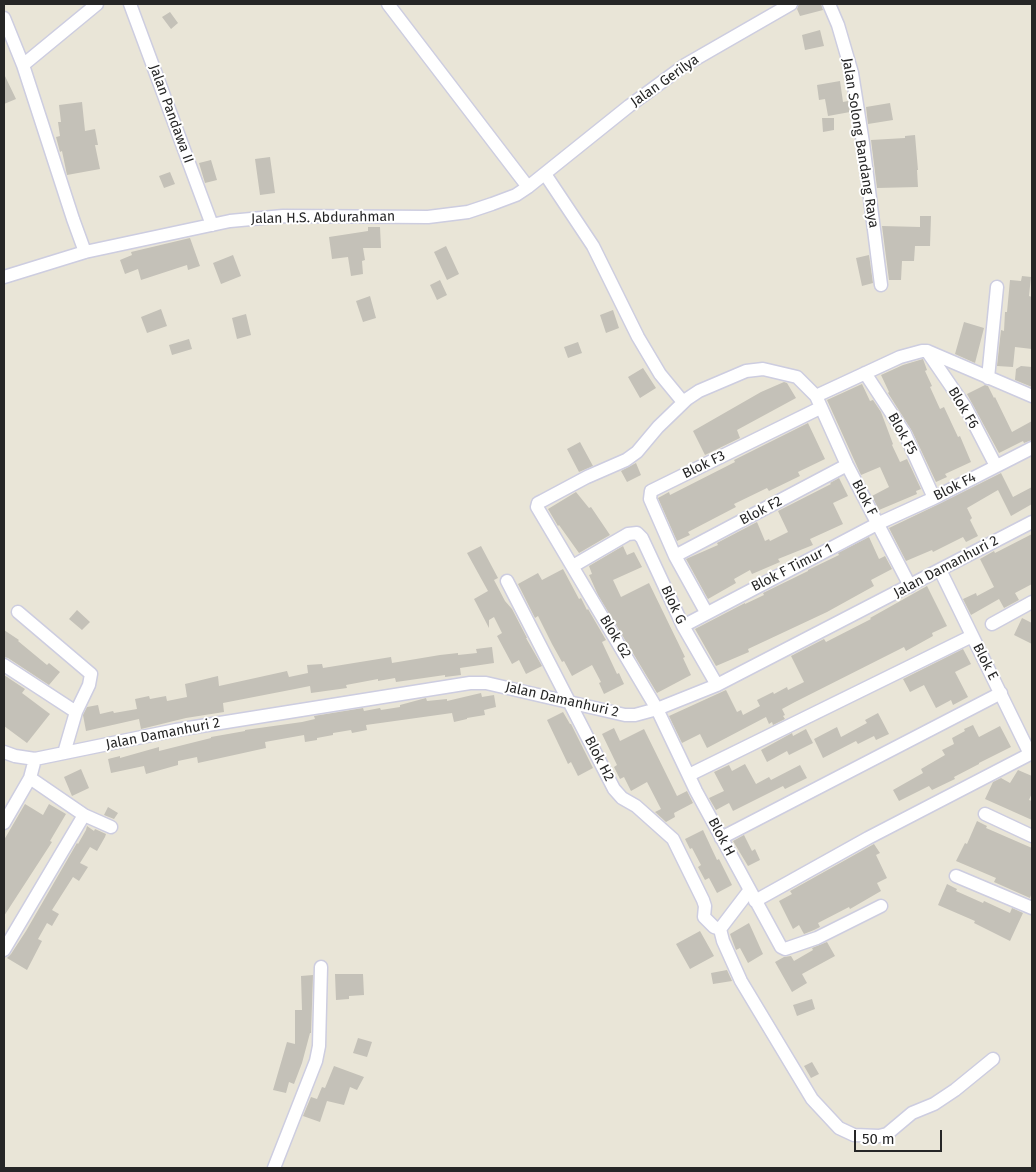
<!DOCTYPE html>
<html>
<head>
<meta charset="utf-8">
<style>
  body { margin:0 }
  #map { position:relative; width:1036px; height:1172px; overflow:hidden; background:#e9e5d7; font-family:"Fira Sans",sans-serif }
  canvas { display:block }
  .frame { position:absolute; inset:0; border:5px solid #262626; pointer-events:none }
  .scale { position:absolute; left:854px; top:1130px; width:88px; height:22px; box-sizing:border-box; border:2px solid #262626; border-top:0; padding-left:6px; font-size:15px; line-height:18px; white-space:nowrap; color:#262626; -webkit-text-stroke:4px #fff; paint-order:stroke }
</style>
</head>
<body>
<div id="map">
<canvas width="1036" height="1172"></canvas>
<div class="frame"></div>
<div class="scale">50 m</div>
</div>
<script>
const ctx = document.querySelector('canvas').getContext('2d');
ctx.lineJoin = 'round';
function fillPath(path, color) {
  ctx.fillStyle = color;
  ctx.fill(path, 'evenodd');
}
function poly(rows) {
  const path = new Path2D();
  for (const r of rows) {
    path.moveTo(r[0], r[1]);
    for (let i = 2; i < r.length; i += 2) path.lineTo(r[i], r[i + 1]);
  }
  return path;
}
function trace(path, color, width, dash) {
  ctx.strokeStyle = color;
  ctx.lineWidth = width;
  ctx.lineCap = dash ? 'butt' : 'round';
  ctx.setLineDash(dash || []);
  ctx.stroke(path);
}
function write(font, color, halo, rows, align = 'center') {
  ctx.font = font + ' "Fira Sans",sans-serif';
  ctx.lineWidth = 4;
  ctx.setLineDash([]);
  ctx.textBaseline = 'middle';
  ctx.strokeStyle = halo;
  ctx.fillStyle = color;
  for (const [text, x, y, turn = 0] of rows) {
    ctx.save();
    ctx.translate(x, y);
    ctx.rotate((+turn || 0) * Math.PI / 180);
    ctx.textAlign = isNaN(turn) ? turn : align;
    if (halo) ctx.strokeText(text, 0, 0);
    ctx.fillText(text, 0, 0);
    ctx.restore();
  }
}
fillPath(poly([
  [799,4,821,4,823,10,800,16,797,9],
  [170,12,178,23,171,29,162,17],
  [820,30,824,46,805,50,802,35],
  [4,74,16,99,4,104],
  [840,81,843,102,848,101,850,112,828,116,825,99,819,100,817,85],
  [82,102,85,131,95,129,98,145,95,145,100,169,67,175,62,151,60,152,56,137,60,136,58,122,61,122,59,105],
  [890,103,893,120,868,124,866,107],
  [822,118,834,118,834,130,823,132],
  [915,135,918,170,917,170,918,187,877,188,871,140,905,138,905,136],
  [270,157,275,193,260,195,255,159],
  [211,160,217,180,205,183,199,163],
  [170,172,175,184,164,188,159,176],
  [920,216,931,216,930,246,915,246,914,261,902,261,901,280,889,280,882,226,920,227],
  [368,227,380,227,381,248,363,248,365,260,362,261,363,274,351,276,348,257,332,259,329,237,368,231],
  [190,238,200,266,188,270,187,265,141,280,138,269,125,274,120,260,132,255,131,252],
  [446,246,459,274,447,280,434,252],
  [233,255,241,276,221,284,213,263],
  [869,255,873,283,862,286,856,258],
  [1022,276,1031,277,1029,296,1032,297,1032,349,1015,347,1013,367,997,366,1001,330,1004,331,1005,312,1007,312,1010,280,1021,281],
  [440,280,447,295,437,300,430,285],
  [370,296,376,318,363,322,356,301],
  [161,309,167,326,147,333,141,317],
  [613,310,619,328,606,333,600,315],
  [246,314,251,335,237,339,232,318],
  [964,322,984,328,975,363,955,354],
  [189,339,192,349,172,355,169,345],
  [578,342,582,353,568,358,564,347],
  [923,359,927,370,925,371,932,386,930,387,940,409,944,407,958,437,960,436,971,462,945,474,947,477,936,482,912,431,888,393,889,392,881,375,903,365],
  [1021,366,1032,367,1032,387,1015,380,1016,369],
  [643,368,656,388,640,398,628,377],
  [784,382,787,383,796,398,737,430,740,438,705,455,693,431,761,392],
  [862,384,870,401,873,400,881,412,893,444,892,445,900,462,907,459,921,489,916,491,917,494,879,510,872,496,889,487,880,467,861,475,827,400],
  [985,385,988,386,994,398,995,397,1012,432,1032,421,1032,440,1024,443,1023,441,999,453,967,394],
  [808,423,825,459,798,472,800,476,769,491,767,488,734,504,736,507,688,532,690,535,677,541,658,498,669,492,670,495,735,462,734,460],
  [580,442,593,466,579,472,567,449],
  [636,463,641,475,627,482,621,471],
  [1001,473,1013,497,1032,487,1032,504,1011,516,998,490,967,508,972,518,970,520,978,536,966,542,963,537,933,552,932,550,906,561,889,528,937,505],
  [839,478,848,496,833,503,843,524,810,539,813,545,778,559,780,562,752,574,750,570,734,579,736,583,708,599,686,559,718,545,717,543,757,522,765,541,769,539,770,541,788,532,778,511,831,484,830,483],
  [576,492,589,508,591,507,610,535,579,553,559,525,558,526,548,509],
  [1032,534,1032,584,1015,593,1019,600,1004,608,999,599,971,615,963,599,976,593,977,596,994,587,980,559,994,551,995,553],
  [869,537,879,559,885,556,892,569,871,580,874,586,827,612,748,649,749,652,716,666,695,629,745,603,745,604,764,595,763,593,808,571,808,570,839,555,838,553],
  [481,546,498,578,494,580,505,601,512,609,527,638,526,638,542,666,526,674,519,660,512,664,497,636,502,633,494,617,489,620,489,628,474,599,488,591,467,553],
  [623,546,627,555,634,552,642,567,613,580,621,597,649,583,685,657,683,658,691,675,657,693,598,595,589,575,592,574,589,566],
  [563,569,579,599,581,598,587,610,588,609,606,640,602,642,617,674,619,673,624,684,604,694,599,683,601,682,592,665,572,676,564,661,562,662,552,644,538,616,535,618,518,584,538,573,542,580],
  [927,586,947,626,932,633,933,636,906,651,904,647,795,702,782,709,785,715,783,716,785,719,773,725,772,722,769,724,766,717,707,748,700,734,682,743,669,716,726,690,737,712,741,710,743,715,760,706,757,700,773,692,774,694,787,687,788,690,804,682,791,656,824,639,826,642,871,619,870,618],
  [77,610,90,622,82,630,69,619],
  [1022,618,1032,623,1032,644,1014,635],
  [4,630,19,640,18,641,47,665,49,663,60,672,49,685,8,658,4,657],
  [492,647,494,663,460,668,461,675,445,677,445,675,396,682,395,678,378,681,378,679,346,685,347,688,311,693,310,686,295,689,223,703,224,712,186,718,141,729,139,719,86,731,83,715,87,707,98,705,100,714,113,711,114,713,137,709,135,699,149,696,150,699,166,696,167,701,187,697,185,684,218,676,219,686,287,671,289,677,308,673,307,665,322,664,323,668,391,657,392,663,440,655,458,653,458,655,477,653,476,649],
  [963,649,971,664,955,672,968,697,953,705,951,700,936,708,924,685,910,692,903,679],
  [4,675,25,689,22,693,50,714,27,743,4,726],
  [481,693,482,697,494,695,496,707,484,710,485,715,467,718,467,719,454,722,452,713,366,725,367,730,352,733,351,730,333,733,333,735,317,738,317,740,305,742,304,735,265,742,266,748,198,763,197,757,178,761,178,765,146,774,144,766,111,773,108,759,120,756,120,758,159,747,159,751,211,738,211,737,245,731,245,730,302,722,315,719,314,716,363,708,364,711,380,708,381,710,400,707,400,705,426,698,427,701,447,699,447,701],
  [563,712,570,724,571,724,593,768,578,776,571,762,568,764,547,720],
  [878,713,889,734,876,740,874,736,858,744,856,741,823,758,814,739,837,727,841,737,867,723,865,720],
  [973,725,979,737,1000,726,1011,747,979,763,979,764,954,777,955,779,932,790,929,786,899,801,893,790,923,773,921,769,945,755,942,750,954,744,952,738,965,731,964,729],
  [614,728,620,741,644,729,677,796,687,791,693,803,674,813,675,817,666,822,655,812,661,809,647,782,631,791,624,777,620,779,614,767,617,765,602,734],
  [806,729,813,743,789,755,787,751,767,762,761,750,792,733,793,736],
  [745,764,756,784,769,777,771,780,800,765,807,778,785,789,783,786,733,811,729,803,716,810,709,798,724,791,714,772,729,765,732,771],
  [81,769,89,788,72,796,64,777],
  [1018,770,1032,776,1032,793,1029,800,1032,801,1032,820,985,799,993,782,1001,778,1010,783],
  [25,804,43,815,49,804,66,814,50,841,52,842,4,916,4,840],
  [108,807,118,813,114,819,104,815],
  [977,821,987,826,986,828,1032,848,1032,892,1030,898,994,882,996,878,956,861,965,843,967,844],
  [87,826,94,831,95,829,106,834,105,837,97,851,90,847,80,863,88,867,79,881,73,877,52,910,59,914,52,926,47,923,38,939,42,941,27,970,7,958,11,954,26,931,77,843,78,844,86,830],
  [703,830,717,860,719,859,732,885,717,893,709,878,705,880,698,867,701,865,692,848,690,849,685,839],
  [744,835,752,851,755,849,760,860,748,866,733,841],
  [874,844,880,853,876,855,887,878,877,883,881,891,850,909,849,907,818,923,820,927,814,930,804,934,799,925,793,929,779,901,792,894,790,891],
  [947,884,957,889,956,891,983,903,984,901,1010,913,1012,908,1023,913,1010,941,974,923,975,921,938,905],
  [749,923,763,954,748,963,740,948,736,950,730,934],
  [700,931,714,956,690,969,676,944],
  [827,942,835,956,802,974,807,983,792,992,775,962,784,957,791,956,794,961,813,950,812,948],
  [727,970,732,981,713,984,711,973],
  [335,974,363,974,364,995,349,996,349,999,336,1000],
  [313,975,311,1033,310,1033,302,1063,294,1084,289,1082,286,1093,273,1090,287,1042,295,1044,295,1010,302,1010,301,976],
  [812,999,815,1009,797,1016,793,1005],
  [358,1038,372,1042,367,1057,353,1053],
  [812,1062,819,1074,811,1078,804,1066],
  [334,1066,364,1077,357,1090,350,1087,344,1105,327,1101,320,1122,303,1116,311,1097,317,1099,322,1087,325,1088]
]), '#c4c1b8');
const minor = poly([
  [130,4,212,225],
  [388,4,528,187],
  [829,4,838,25,852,73,863,143,881,285],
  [4,18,23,65,73,219,85,252],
  [23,65,97,4],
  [545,174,593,246,638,337,660,374,683,402],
  [4,277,85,252,230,221,283,216,428,217,468,212,492,204,516,195,528,187,629,106,685,65,791,4],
  [927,351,966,408,996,466],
  [865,373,905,434,934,498],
  [988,378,997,287],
  [816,396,797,377,763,369,746,371,699,391,687,399,658,427,637,452,626,460,587,477,542,501,538,503,537,507,657,709,696,791,781,947,785,949,817,938,881,906],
  [675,556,847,465],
  [573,566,628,534,637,533,642,538,683,626,717,685],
  [940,570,1030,754],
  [507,581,614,789,622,798,636,806,673,839,703,900,705,906,704,917,714,927,720,929],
  [910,586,847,465,816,396,900,357,922,351,927,351,1032,396],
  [18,612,91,674,89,685,76,712],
  [706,612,675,556,650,499,651,491,820,408],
  [992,624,1032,602],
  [683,626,877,524,934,498,1032,448],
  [4,665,76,712,64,753],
  [4,752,15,756,35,759,176,730,470,683,486,683,625,715,635,715,657,709,717,685,1032,522],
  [689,775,972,636],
  [985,814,1032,836],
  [84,815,111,827],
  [4,823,30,778,35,759],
  [721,838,1001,693],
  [956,876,1032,908],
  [749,891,720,929,723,941,741,981,812,1099,839,1128,854,1135,879,1136,887,1134,912,1113,934,1104,955,1090,993,1059],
  [755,901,868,838,1030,754],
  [4,950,84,815,30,778],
  [274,1168,316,1061,319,1046,321,967]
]);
trace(minor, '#cdcde0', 15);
trace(minor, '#fff', 12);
write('14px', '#262626', '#fff', [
  ["Jalan Gerilya",665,81,-35],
  ["Jalan Pandawa II",171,114,70],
  ["Jalan Solong Bandang Raya",860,143,81],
  ["Jalan H.S. Abdurahman",323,218,-1],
  ["Blok F6",963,408,59],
  ["Blok F5",902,434,61],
  ["Blok F3",704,465,-26],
  ["Blok F4",955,487,-27],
  ["Blok F",864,498,63],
  ["Blok F2",761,511,-28],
  ["Jalan Damanhuri 2",946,567,-28],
  ["Blok F Timur 1",792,568,-27],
  ["Blok G",673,605,65],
  ["Blok G2",615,637,59],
  ["Blok E",985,662,63],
  ["Jalan Damanhuri 2",562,700,13],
  ["Jalan Damanhuri 2",163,734,-11],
  ["Blok H2",599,759,63],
  ["Blok H",721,837,62]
]);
</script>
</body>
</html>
